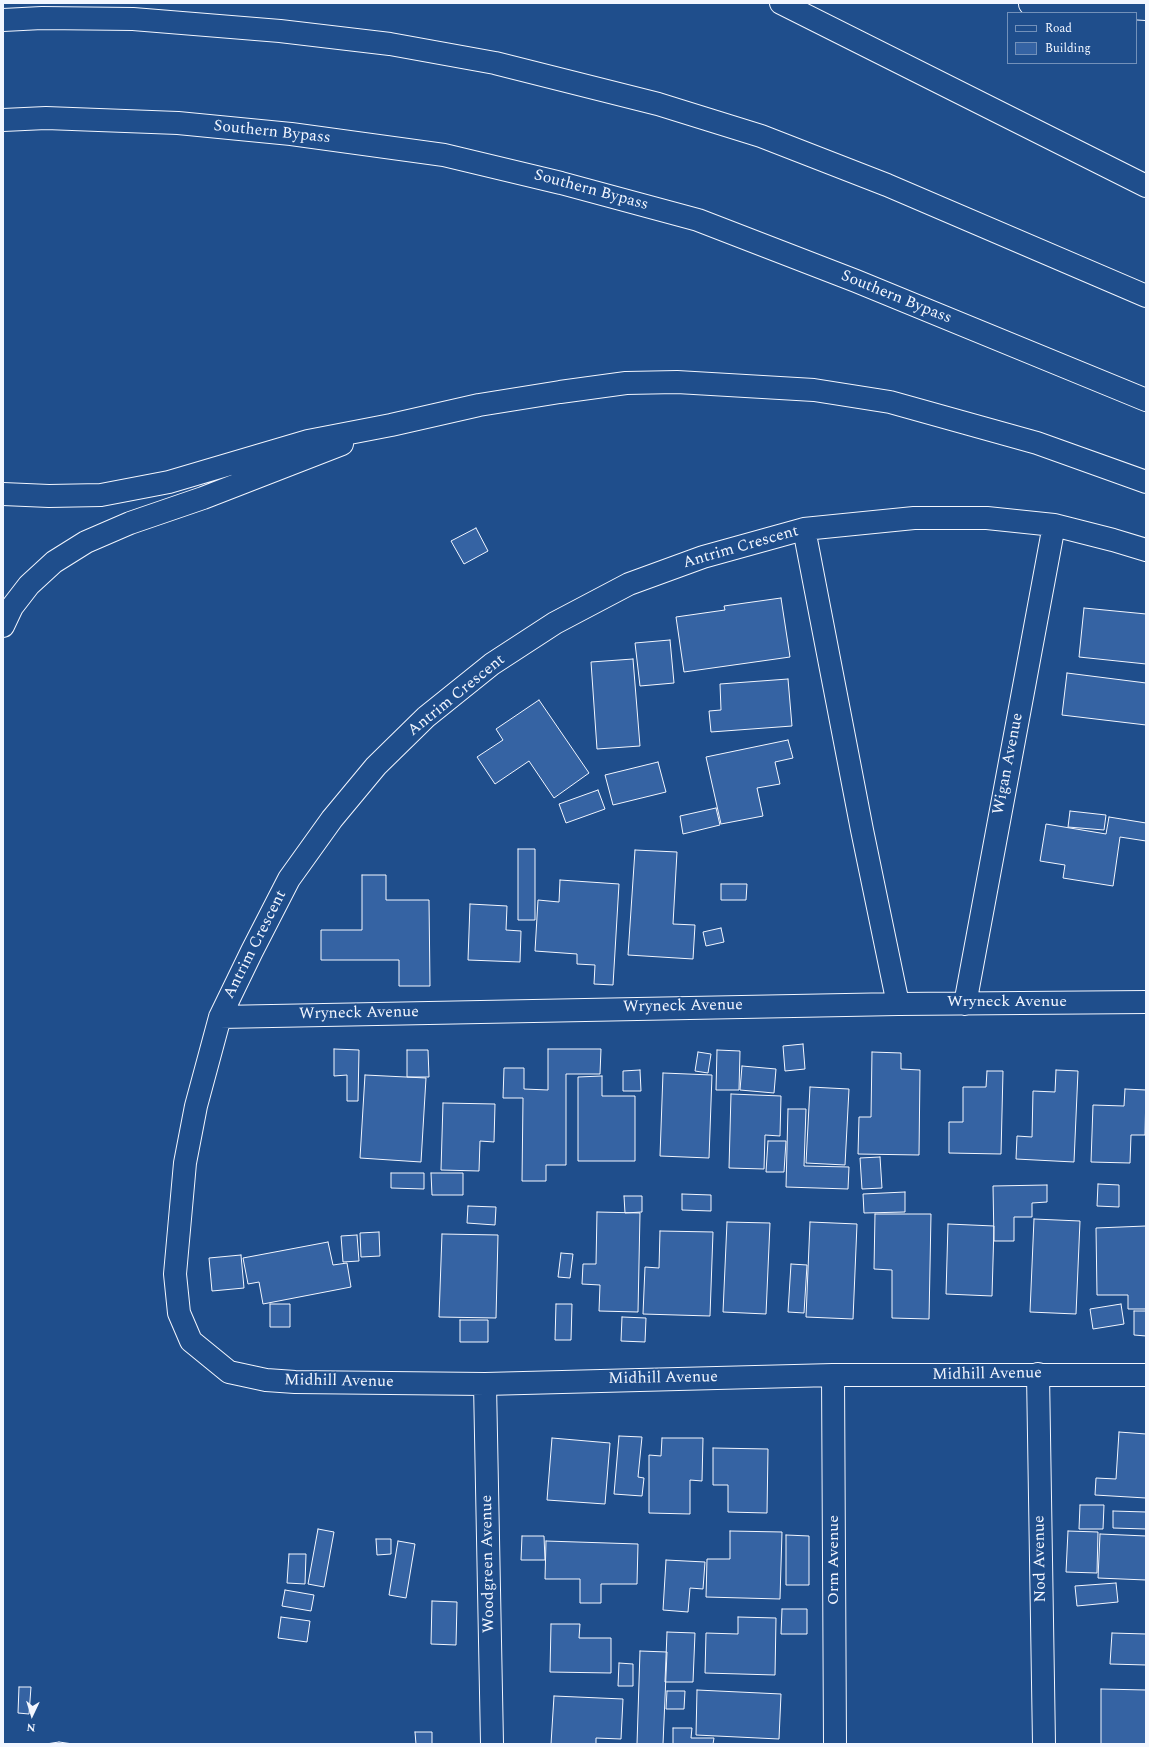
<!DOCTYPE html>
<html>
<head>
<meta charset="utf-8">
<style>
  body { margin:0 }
  #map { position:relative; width:1149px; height:1747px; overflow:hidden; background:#1f4e8c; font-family:Spectral,serif }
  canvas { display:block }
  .frame { position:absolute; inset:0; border:4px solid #f2f6ff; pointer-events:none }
  .legend { position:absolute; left:1007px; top:12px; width:130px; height:52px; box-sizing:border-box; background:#1f4e8c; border:1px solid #7391ba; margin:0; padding:5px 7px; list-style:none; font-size:12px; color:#f2f6ff }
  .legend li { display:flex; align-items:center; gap:8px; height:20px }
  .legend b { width:20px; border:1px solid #7391ba }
  .north { position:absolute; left:12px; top:1695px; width:40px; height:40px; -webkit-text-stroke:3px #1f4e8c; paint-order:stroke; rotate:184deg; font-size:11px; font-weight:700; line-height:16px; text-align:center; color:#f2f6ff }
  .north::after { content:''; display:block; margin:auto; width:14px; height:18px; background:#f2f6ff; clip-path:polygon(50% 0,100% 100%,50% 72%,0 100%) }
</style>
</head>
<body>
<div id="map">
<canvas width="1149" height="1747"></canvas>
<div class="frame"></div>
<ul class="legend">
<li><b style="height:5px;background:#1f4e8c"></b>Road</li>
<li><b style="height:11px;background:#3563a3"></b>Building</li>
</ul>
<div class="north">N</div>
</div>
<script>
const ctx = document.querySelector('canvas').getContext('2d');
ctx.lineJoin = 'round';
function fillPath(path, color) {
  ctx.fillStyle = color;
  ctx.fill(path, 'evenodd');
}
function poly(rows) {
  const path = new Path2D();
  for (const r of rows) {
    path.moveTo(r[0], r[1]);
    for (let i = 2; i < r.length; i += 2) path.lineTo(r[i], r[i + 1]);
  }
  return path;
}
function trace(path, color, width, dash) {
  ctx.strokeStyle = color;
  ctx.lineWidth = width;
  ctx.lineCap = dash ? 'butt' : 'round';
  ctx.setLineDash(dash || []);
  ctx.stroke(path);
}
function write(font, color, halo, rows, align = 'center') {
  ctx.font = font + ' Spectral,serif';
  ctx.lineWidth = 3;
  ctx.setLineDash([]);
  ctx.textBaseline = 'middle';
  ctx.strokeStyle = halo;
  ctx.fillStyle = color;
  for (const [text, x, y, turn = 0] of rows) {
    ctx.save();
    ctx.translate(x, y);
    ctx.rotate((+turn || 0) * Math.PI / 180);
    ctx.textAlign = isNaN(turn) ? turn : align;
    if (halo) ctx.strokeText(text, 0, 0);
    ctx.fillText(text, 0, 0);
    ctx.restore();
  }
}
const building = poly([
  [476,528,488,551,464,564,451,541,476,528],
  [781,598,790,657,684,672,676,617,725,610,724,606,781,598],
  [1084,608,1146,614,1146,664,1079,657,1084,608],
  [670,640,674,683,640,686,635,643,670,640],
  [633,659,640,746,597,749,591,662,633,659],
  [1067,673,1146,683,1146,725,1062,715,1067,673],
  [788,679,792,726,711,732,709,711,721,710,720,684,788,679],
  [539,700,589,773,554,798,529,761,495,784,477,757,503,740,496,729,539,700],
  [788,740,793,758,775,762,780,784,757,788,763,816,721,824,706,757,788,740],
  [658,762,666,792,613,805,605,775,658,762],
  [598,790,605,809,566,823,559,804,598,790],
  [716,808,720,825,683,834,680,816,716,808],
  [1070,811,1106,815,1104,830,1068,827,1070,811],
  [1109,817,1146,823,1146,841,1120,837,1113,886,1063,878,1065,865,1040,861,1046,824,1106,834,1109,817],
  [518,849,535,849,535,920,518,920,518,849],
  [635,850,677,852,673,924,695,925,693,959,628,955,635,850],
  [362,875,386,875,386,900,429,900,430,986,399,986,399,960,321,960,321,930,362,930,362,875],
  [560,880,619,884,613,985,594,984,595,965,577,964,577,954,535,951,538,900,559,902,560,880],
  [721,884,747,884,746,900,721,900,721,884],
  [470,904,507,906,506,930,521,931,520,962,468,960,470,904],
  [721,928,724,942,706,946,703,932,721,928],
  [803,1044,805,1069,785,1071,783,1046,803,1044],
  [334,1049,359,1050,358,1101,347,1101,347,1075,334,1076,334,1049],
  [548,1049,601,1049,600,1074,566,1074,566,1165,546,1165,546,1181,522,1181,523,1098,503,1098,504,1068,524,1068,524,1089,548,1090,548,1049],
  [407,1050,428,1050,429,1077,407,1077,407,1050],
  [717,1050,740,1051,739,1090,716,1090,717,1050],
  [698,1052,711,1054,708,1073,695,1071,698,1052],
  [872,1052,901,1053,901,1069,920,1070,919,1155,858,1154,859,1117,871,1117,872,1052],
  [742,1066,776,1069,774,1093,740,1090,742,1066],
  [640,1070,641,1091,623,1091,623,1071,640,1070],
  [1056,1070,1078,1071,1074,1162,1016,1159,1017,1136,1032,1137,1033,1091,1055,1092,1056,1070],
  [987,1071,1003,1071,1001,1154,949,1153,949,1122,963,1122,963,1087,986,1087,987,1071],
  [663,1073,712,1075,709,1158,660,1156,663,1073],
  [365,1075,426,1078,421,1162,360,1158,365,1075],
  [602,1076,602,1096,635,1096,635,1161,578,1161,578,1077,602,1076],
  [810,1087,849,1089,845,1165,806,1163,810,1087],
  [1125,1089,1146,1090,1145,1135,1131,1135,1130,1163,1091,1162,1093,1105,1124,1106,1125,1089],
  [731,1094,781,1096,780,1136,765,1135,764,1169,729,1168,731,1094],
  [443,1103,495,1104,494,1142,480,1141,479,1171,441,1170,443,1103],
  [788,1109,806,1109,804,1166,849,1167,848,1189,786,1187,788,1109],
  [768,1141,786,1141,784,1172,766,1172,768,1141],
  [880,1157,882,1188,862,1189,860,1158,880,1157],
  [391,1173,424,1173,424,1189,391,1188,391,1173],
  [431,1173,463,1173,463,1195,432,1195,431,1173],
  [1098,1184,1119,1185,1119,1207,1097,1206,1098,1184],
  [1047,1185,1047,1202,1032,1203,1032,1217,1014,1217,1014,1241,994,1241,993,1186,1047,1185],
  [905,1192,905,1212,864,1213,863,1194,905,1192],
  [682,1194,711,1195,711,1211,682,1210,682,1194],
  [624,1196,642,1196,642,1212,625,1213,624,1196],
  [468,1206,496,1207,495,1225,467,1223,468,1206],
  [597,1212,640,1213,638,1312,599,1311,600,1285,582,1284,583,1264,596,1264,597,1212],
  [875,1214,931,1214,929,1319,892,1318,892,1270,874,1269,875,1214],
  [1034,1219,1080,1221,1076,1314,1030,1312,1034,1219],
  [727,1222,770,1223,766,1314,723,1312,727,1222],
  [810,1222,857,1224,853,1319,806,1317,810,1222],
  [948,1224,994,1226,992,1296,946,1294,948,1224],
  [1146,1226,1146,1309,1128,1309,1128,1295,1097,1295,1096,1228,1146,1226],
  [660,1231,713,1232,710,1316,643,1314,645,1267,659,1268,660,1231],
  [379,1232,380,1256,361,1257,360,1233,379,1232],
  [442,1234,498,1235,496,1318,439,1317,442,1234],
  [357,1235,359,1261,343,1262,341,1236,357,1235],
  [328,1242,333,1265,347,1263,351,1287,263,1304,259,1282,248,1284,243,1258,328,1242],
  [561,1253,573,1254,570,1278,558,1277,561,1253],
  [241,1255,244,1288,212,1291,209,1258,241,1255],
  [791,1264,807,1265,804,1313,788,1312,791,1264],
  [270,1304,290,1304,290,1327,270,1327,270,1304],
  [556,1304,572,1304,571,1340,555,1340,556,1304],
  [1121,1304,1124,1324,1093,1329,1090,1309,1121,1304],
  [1134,1311,1146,1311,1146,1336,1134,1335,1134,1311],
  [622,1317,646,1318,645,1342,621,1341,622,1317],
  [460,1320,488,1320,488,1342,460,1342,460,1320],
  [1119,1432,1146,1434,1146,1498,1095,1495,1096,1478,1116,1479,1119,1432],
  [619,1436,642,1437,638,1477,644,1478,642,1496,614,1494,619,1436],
  [552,1438,610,1443,605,1504,547,1500,552,1438],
  [662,1438,703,1438,702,1481,690,1480,690,1514,649,1513,649,1455,661,1456,662,1438],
  [713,1448,768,1449,767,1513,728,1512,728,1485,713,1485,713,1448],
  [1080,1505,1104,1505,1103,1529,1079,1529,1080,1505],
  [1113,1511,1146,1512,1146,1529,1113,1528,1113,1511],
  [318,1529,334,1532,324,1587,308,1584,318,1529],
  [730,1531,782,1532,780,1599,706,1597,707,1559,730,1559,730,1531],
  [1068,1531,1098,1532,1097,1573,1066,1572,1068,1531],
  [1100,1534,1146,1536,1146,1580,1098,1578,1100,1534],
  [786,1535,809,1536,809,1585,786,1585,786,1535],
  [522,1536,544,1536,545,1560,521,1560,522,1536],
  [376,1539,391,1539,391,1554,377,1555,376,1539],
  [398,1541,415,1544,406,1598,389,1595,398,1541],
  [546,1541,638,1544,637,1584,601,1584,601,1603,580,1603,580,1579,545,1579,546,1541],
  [289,1554,306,1554,305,1584,287,1583,289,1554],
  [666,1560,705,1562,703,1589,690,1588,688,1612,663,1610,666,1560],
  [1116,1583,1118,1602,1077,1606,1075,1586,1116,1583],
  [285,1590,314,1595,311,1611,282,1606,285,1590],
  [432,1601,457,1602,456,1645,431,1644,432,1601],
  [782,1609,807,1609,807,1634,781,1634,782,1609],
  [281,1617,310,1621,307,1642,278,1638,281,1617],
  [738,1617,776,1618,775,1675,705,1673,706,1633,738,1634,738,1617],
  [551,1624,580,1624,579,1638,611,1638,611,1673,550,1672,551,1624],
  [667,1632,695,1633,693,1682,665,1682,667,1632],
  [1112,1633,1146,1634,1146,1665,1110,1664,1112,1633],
  [640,1651,667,1652,663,1744,637,1744,640,1651],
  [619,1663,633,1664,633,1686,618,1686,619,1663],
  [19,1687,31,1687,29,1714,18,1713,19,1687],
  [1101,1689,1146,1690,1146,1744,1101,1744,1101,1689],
  [697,1690,781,1694,779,1739,696,1735,697,1690],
  [667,1691,685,1691,684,1709,666,1709,667,1691],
  [554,1696,623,1699,621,1739,596,1738,596,1744,551,1744,554,1696],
  [673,1728,692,1728,691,1738,714,1738,713,1744,673,1744,673,1728],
  [415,1732,432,1732,432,1744,416,1744,415,1732],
  [59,1742,73,1744,46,1744,59,1742]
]);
fillPath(building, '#3563a3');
trace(building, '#f2f6ff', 1);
const street = poly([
  [1052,3,1146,9],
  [1030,4,1050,3],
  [804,529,862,830,898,1004],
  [1146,550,1113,540,1054,525,987,518,914,518,804,529,703,557,629,584,555,623,492,664,426,717,376,766,332,819,289,879,252,951,220,1017,196,1106,185,1163,175,1274,179,1313,191,1341,229,1372,266,1380,295,1382,485,1384,833,1375,1146,1375],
  [965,1004,1054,525],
  [220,1017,898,1004,1146,1002],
  [1038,1374,1044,1744],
  [833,1375,835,1744],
  [485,1384,492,1744]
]);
const highway = poly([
  [781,3,1146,186],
  [3,20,42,18,133,19,280,31,390,44,495,63,658,104,761,136,887,185,1146,296],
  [3,120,46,118,178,123,291,134,444,155,561,183,698,220,856,281,1146,400],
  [3,494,49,496,101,495,169,482,308,441,391,425,479,405,560,392,626,383,677,382,814,390,890,402,1037,443,1146,482],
  [3,626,12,607,29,585,54,562,86,542,130,523,203,498,342,444]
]);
trace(street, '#f2f6ff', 24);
trace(highway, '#f2f6ff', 24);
trace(street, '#1f4e8c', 22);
trace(highway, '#1f4e8c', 22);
write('16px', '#f2f6ff', '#1f4e8c', [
  ["Southern Bypass",272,133,6],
  ["Southern Bypass",591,191,15],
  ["Southern Bypass",896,298,22],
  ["Antrim Crescent",741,548,-16],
  ["Antrim Crescent",457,696,-39],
  ["Wigan Avenue",1009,764,-79],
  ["Antrim Crescent",256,945,-63],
  ["Wryneck Avenue",1007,1003],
  ["Wryneck Avenue",683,1007,-1],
  ["Wryneck Avenue",359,1014,-1],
  ["Midhill Avenue",987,1375,-1],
  ["Midhill Avenue",663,1379,-1],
  ["Midhill Avenue",339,1382,1],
  ["Nod Avenue",1041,1559,-91],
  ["Orm Avenue",835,1560,-90],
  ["Woodgreen Avenue",489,1564,-91]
]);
</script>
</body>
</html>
